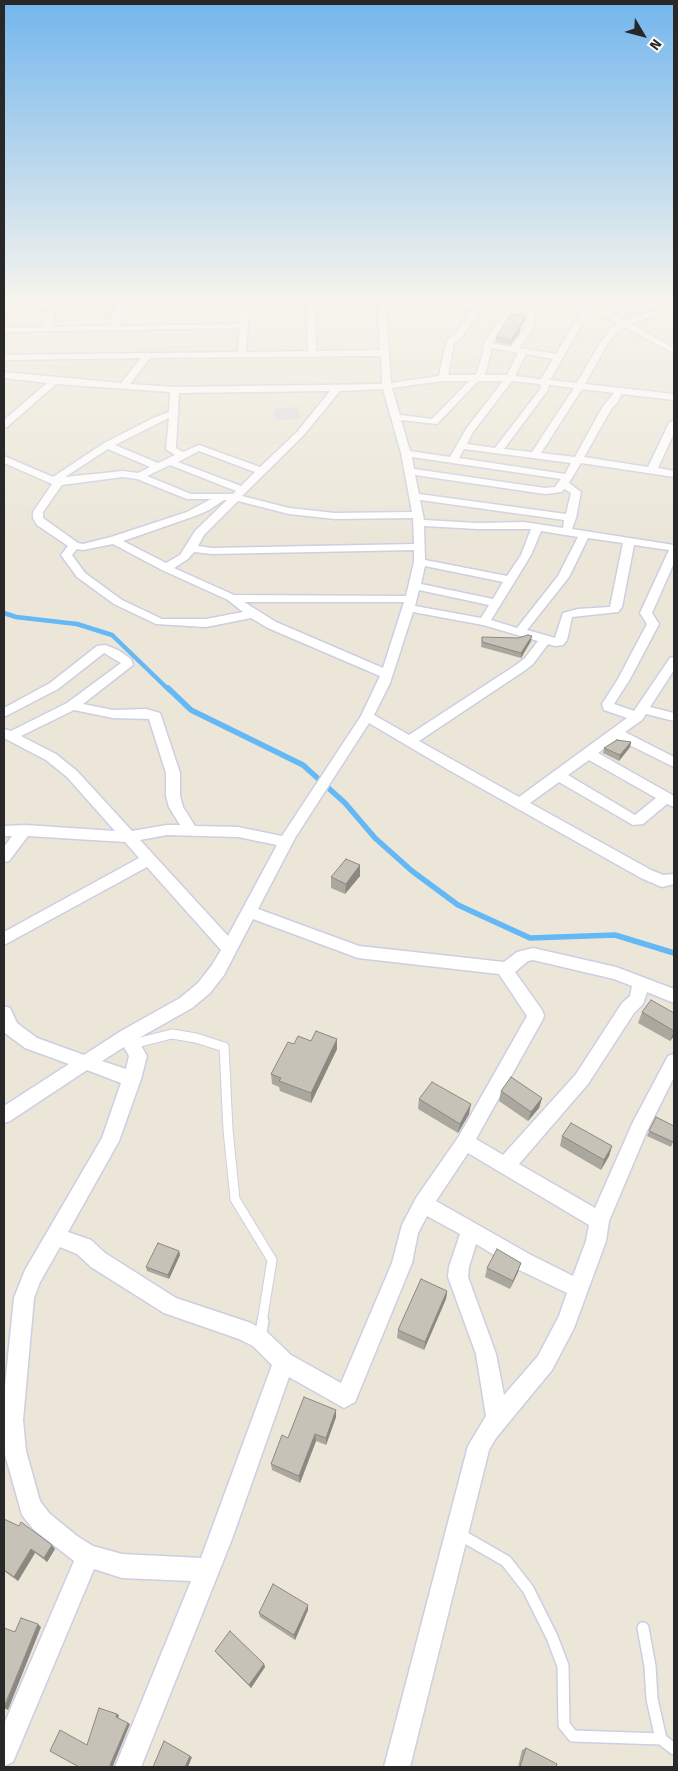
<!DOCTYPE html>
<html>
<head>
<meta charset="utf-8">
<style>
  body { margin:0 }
  #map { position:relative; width:678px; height:1771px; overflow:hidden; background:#ebe6d8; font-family:"Fira Sans",sans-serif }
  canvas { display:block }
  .frame { position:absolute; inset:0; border:5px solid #282828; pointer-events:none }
  .north { position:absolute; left:618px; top:10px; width:50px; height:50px; -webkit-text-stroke:4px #fff; paint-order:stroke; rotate:127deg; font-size:14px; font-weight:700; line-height:20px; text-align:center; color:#282828 }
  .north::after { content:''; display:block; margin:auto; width:18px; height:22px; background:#282828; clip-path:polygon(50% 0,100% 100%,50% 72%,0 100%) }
</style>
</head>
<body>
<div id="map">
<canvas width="678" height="1771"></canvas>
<div class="frame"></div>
<div class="north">N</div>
</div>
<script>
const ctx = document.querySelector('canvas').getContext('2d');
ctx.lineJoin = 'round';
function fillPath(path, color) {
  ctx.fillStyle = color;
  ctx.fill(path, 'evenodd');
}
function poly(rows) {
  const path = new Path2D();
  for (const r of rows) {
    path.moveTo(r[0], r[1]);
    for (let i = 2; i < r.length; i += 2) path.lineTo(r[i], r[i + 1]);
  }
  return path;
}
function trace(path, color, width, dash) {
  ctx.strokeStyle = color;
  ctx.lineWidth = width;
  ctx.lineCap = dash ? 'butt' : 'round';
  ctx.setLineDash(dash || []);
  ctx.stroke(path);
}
fillPath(poly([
  [298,407,300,419,276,420,274,409]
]), '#ddd9e3');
trace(poly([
  [4,613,16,617,77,624,112,635,169,690]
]), '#63b8f5', 4.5);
trace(poly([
  [168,688,191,710,303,765,345,803,375,838,412,871,458,905,530,938,615,935,674,953]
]), '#63b8f5', 5.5);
const laneFar1 = poly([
  [132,1044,172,1034,196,1038,224,1047,228,1130,235,1199,272,1260,262,1322]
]);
const lane = poly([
  [260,1337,263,1321],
  [459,1534,506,1561,528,1589,552,1637,563,1666,564,1725,573,1736,661,1739],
  [643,1628,650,1666,652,1699,661,1739,674,1749]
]);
const street = poly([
  [52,298,60,298,51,327,110,326,117,298,125,298,119,326,240,324,242,298,250,298,246,352,308,351,306,298,314,298,316,351,380,350,377,298,385,298,391,383,439,376,446,342,455,334,479,301,479,298,487,298,487,301,461,338,454,343,448,375,476,375,484,349,483,345,514,298,522,298,492,343,511,347,525,328,528,313,540,298,548,298,535,315,533,328,519,348,556,354,586,303,580,298,589,298,606,309,623,306,647,298,657,298,656,300,627,310,612,312,625,321,674,304,674,309,631,324,674,348,674,353,624,327,617,332,605,348,585,384,674,394,674,400,622,394,617,403,612,408,584,457,648,467,669,423,674,420,674,433,658,468,674,471,674,477,581,463,569,483,581,492,576,518,572,529,674,545,674,563,652,613,659,624,630,679,614,704,634,711,670,658,674,657,674,670,650,707,674,713,674,721,646,714,642,720,625,732,674,757,674,767,617,739,598,753,674,796,674,807,667,804,643,824,633,825,559,782,530,803,651,870,663,875,674,874,674,884,662,887,641,878,447,769,369,723,295,838,258,909,359,946,504,962,517,952,533,948,616,967,674,989,674,1003,647,992,643,1004,634,1013,588,1084,519,1164,595,1208,633,1122,668,1056,674,1054,674,1077,647,1131,609,1221,606,1241,574,1328,552,1370,496,1438,489,1450,410,1767,384,1767,468,1446,486,1416,476,1354,448,1277,449,1267,460,1234,427,1216,418,1233,412,1263,355,1402,344,1408,289,1377,232,1539,141,1767,115,1767,191,1581,122,1578,94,1569,13,1762,4,1766,4,1724,74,1561,33,1529,22,1515,4,1451,4,1396,14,1298,25,1270,102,1138,121,1083,87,1070,10,1121,4,1123,4,1106,69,1064,25,1048,5,1033,4,1006,10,1008,17,1023,37,1038,84,1055,121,1031,180,998,198,983,212,965,221,950,147,867,4,945,4,932,139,858,125,842,28,836,9,861,4,862,4,847,12,836,4,836,4,826,25,825,115,831,67,777,46,760,4,738,4,729,11,731,67,703,121,663,104,653,58,689,4,717,4,708,50,683,97,646,105,645,118,650,131,659,133,665,83,704,113,710,146,709,160,713,180,773,180,796,183,807,195,826,238,827,282,836,361,716,380,676,268,628,251,618,206,627,156,624,114,604,77,577,61,555,68,546,37,525,33,518,33,512,52,484,4,463,4,456,53,477,104,443,153,418,169,412,170,392,56,384,7,427,4,428,4,420,47,383,4,378,4,372,121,383,141,358,4,360,4,355,238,352,240,328,4,332,4,328,43,327,52,298],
  [592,307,618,324,611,328,598,346,577,383,550,380,592,307],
  [492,348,518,353,507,375,485,375,492,348],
  [526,354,553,359,541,379,515,376,526,354],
  [381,356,382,384,175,387,130,384,150,358,381,356],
  [443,381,469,381,432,419,400,415,392,388,443,381],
  [478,381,503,381,466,429,450,457,410,451,401,420,437,424,478,381],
  [512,381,540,384,541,388,495,448,467,444,473,432,512,381],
  [549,385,574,388,532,452,504,449,548,390,549,385],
  [383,389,401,453,412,512,335,513,289,508,242,496,303,436,340,391,383,389],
  [582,389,614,393,603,406,575,457,541,453,582,389],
  [330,391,297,432,260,467,199,445,183,452,176,448,179,393,330,391],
  [169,418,166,449,175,455,158,463,115,445,169,418],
  [108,449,150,467,138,473,123,471,65,477,108,449],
  [464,449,571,463,565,474,459,458,464,449],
  [199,451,255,472,241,486,178,462,199,451],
  [412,457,561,479,555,487,545,488,414,469,412,457],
  [170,465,236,491,233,494,191,494,147,476,170,465],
  [415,475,545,494,562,492,564,489,571,493,566,514,419,494,415,475],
  [123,477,137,479,187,499,211,499,187,512,111,537,83,544,78,543,43,518,43,512,62,485,123,477],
  [224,500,227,500,195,531,180,555,166,563,123,541,195,516,209,510,224,500],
  [420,500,564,520,563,528,524,522,478,523,424,520,420,500],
  [238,501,289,514,335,519,413,518,414,544,212,548,198,546,204,535,238,501],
  [424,526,478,529,531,529,521,555,507,576,425,560,424,526],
  [541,531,578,537,558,576,517,628,491,620,531,555,541,531],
  [588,538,623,543,610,607,578,609,563,613,555,638,527,630,569,577,588,538],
  [113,544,162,570,228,600,243,612,206,619,162,619,122,600,85,573,72,555,77,549,83,550,113,544],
  [634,545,669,550,640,613,647,624,618,679,602,704,604,710,627,718,519,797,419,741,524,671,533,664,548,644,555,646,563,645,567,640,572,617,618,612,622,607,634,545],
  [414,550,414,562,406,596,234,595,174,568,188,559,194,552,212,554,414,550],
  [425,566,503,582,493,599,421,584,425,566],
  [419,590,489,605,481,618,415,606,419,590],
  [244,602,404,602,383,668,276,622,244,602],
  [413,612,483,625,538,641,525,658,516,665,409,735,374,715,390,683,413,612],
  [74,710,113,718,149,719,166,773,166,796,169,807,180,825,167,825,132,831,77,771,56,754,21,736,74,710],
  [589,760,656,798,635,815,568,775,589,760],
  [167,835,238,837,277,845,228,936,140,840,167,835],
  [253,919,358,958,499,974,527,1016,459,1136,416,1198,402,1225,392,1263,341,1383,291,1355,267,1332,251,1323,176,1298,105,1253,91,1240,68,1232,119,1141,141,1079,147,1056,137,1039,192,1008,210,993,224,975,253,919],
  [533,960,614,979,632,986,630,996,622,1003,576,1074,503,1155,476,1139,543,1019,544,1015,542,1010,515,972,528,961,533,960],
  [124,1047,129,1056,126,1069,102,1061,124,1047],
  [468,1153,589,1225,586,1241,573,1276,531,1255,436,1201,468,1153],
  [476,1244,517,1269,567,1293,559,1316,538,1356,504,1395,496,1354,468,1277,469,1267,476,1244],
  [60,1247,77,1254,91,1267,164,1313,239,1339,253,1346,272,1365,201,1558,122,1554,93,1546,77,1536,49,1513,40,1501,26,1451,23,1420,34,1298,40,1282,60,1247]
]);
trace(laneFar1, '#cdcee2', 11);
trace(lane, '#cdcee2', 14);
trace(street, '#cdcee2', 3);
trace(laneFar1, '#fff', 9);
trace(lane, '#fff', 11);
fillPath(street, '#fff');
fillPath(poly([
  [525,320,520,328,520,332,510,345,496,342,496,337],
  [482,637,531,641,521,658,481,647],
  [631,742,630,747,619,761,603,753,604,748],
  [360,865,360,876,345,894,331,888,331,877],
  [642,1012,674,1013,674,1036,670,1041,638,1023],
  [294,1044,337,1049,311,1103,280,1091,279,1087,272,1084,271,1074],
  [501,1091,542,1098,539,1108,528,1121,499,1101],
  [419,1099,469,1114,458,1133,418,1109],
  [656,1117,674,1139,671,1147,647,1136],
  [562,1136,612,1146,609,1156,601,1170,560,1146],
  [179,1251,180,1255,169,1279,147,1271,146,1267],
  [487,1268,518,1272,510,1289,485,1277],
  [447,1291,446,1299,424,1350,397,1338,398,1330],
  [336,1410,336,1417,326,1445,316,1441,300,1483,272,1470,271,1464,288,1438],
  [4,1519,55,1549,47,1562,35,1553,18,1581,5,1572,4,1575],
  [308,1610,295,1640,260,1617,259,1613],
  [215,1651,264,1664,265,1667,251,1688,218,1655],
  [526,1748,556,1767,518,1767,522,1750]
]), '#aaa79e');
fillPath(poly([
  [525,316,525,320,520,328,520,332,510,345,511,340],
  [532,636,531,641,521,658,521,653],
  [631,742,630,747,619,761,620,755],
  [360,865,360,876,345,894,346,884],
  [674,1031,674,1036,670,1041],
  [337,1039,337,1049,311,1103,311,1093],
  [542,1098,539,1108,528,1121,531,1112],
  [471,1104,469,1114,458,1133,460,1124],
  [612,1146,609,1156,601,1170,604,1160],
  [179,1251,180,1255,169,1279,168,1275],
  [521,1263,518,1272,510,1289,513,1281],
  [447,1291,446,1299,424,1350,425,1342],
  [336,1410,336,1417,326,1445,326,1438],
  [315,1434,316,1441,300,1483,299,1476],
  [52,1545,55,1549,47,1562,44,1558],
  [31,1549,35,1553,18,1581,14,1577],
  [308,1605,308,1610,295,1640,294,1635],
  [38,1624,41,1627,8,1710,4,1708],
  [264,1664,265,1667,251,1688,249,1685],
  [117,1714,119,1715,118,1719,116,1717],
  [128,1723,130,1724,113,1766,114,1767,112,1767,110,1765],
  [190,1756,192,1757,188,1767,185,1767]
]), '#8b8881');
const building = poly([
  [511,314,525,316,519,327,520,327,511,340,496,337,511,314],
  [528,635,532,636,521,653,482,642,482,637,518,638,528,635],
  [617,740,631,742,620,755,604,748,617,740],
  [346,859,360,865,346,884,331,877,346,859],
  [651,1000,674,1013,674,1031,642,1012,651,1000],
  [316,1031,337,1039,311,1093,279,1081,281,1078,271,1074,288,1042,294,1044,298,1036,311,1041,316,1031],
  [511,1077,542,1098,531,1112,501,1091,511,1077],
  [432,1082,471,1104,460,1124,419,1099,432,1082],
  [656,1117,674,1126,674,1139,673,1142,649,1131,656,1117],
  [571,1123,612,1146,604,1160,562,1136,571,1123],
  [158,1243,179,1251,168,1275,146,1267,158,1243],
  [497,1249,521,1263,513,1281,487,1268,497,1249],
  [421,1279,447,1291,425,1342,398,1330,421,1279],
  [304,1397,336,1410,326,1438,315,1434,299,1476,271,1464,282,1435,288,1438,304,1397],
  [4,1519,19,1526,21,1522,52,1545,44,1558,31,1549,14,1577,4,1570,4,1519],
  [273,1584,308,1605,294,1635,259,1613,273,1584],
  [21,1618,38,1624,4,1707,4,1628,15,1632,21,1618],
  [230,1631,264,1664,249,1685,215,1651,230,1631],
  [99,1708,117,1714,116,1717,128,1723,110,1765,112,1767,79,1767,50,1751,60,1730,87,1745,99,1708],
  [164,1741,190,1756,185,1767,153,1767,164,1741],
  [526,1748,557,1764,556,1767,520,1767,526,1748]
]);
fillPath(building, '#c6c2b8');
trace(building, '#8b8881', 1);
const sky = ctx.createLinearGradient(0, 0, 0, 545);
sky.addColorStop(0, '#73b6ed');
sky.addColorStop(0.55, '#f6f4ed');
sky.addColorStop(1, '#f6f4ed00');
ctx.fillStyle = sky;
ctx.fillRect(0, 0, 678, 545);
</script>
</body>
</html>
